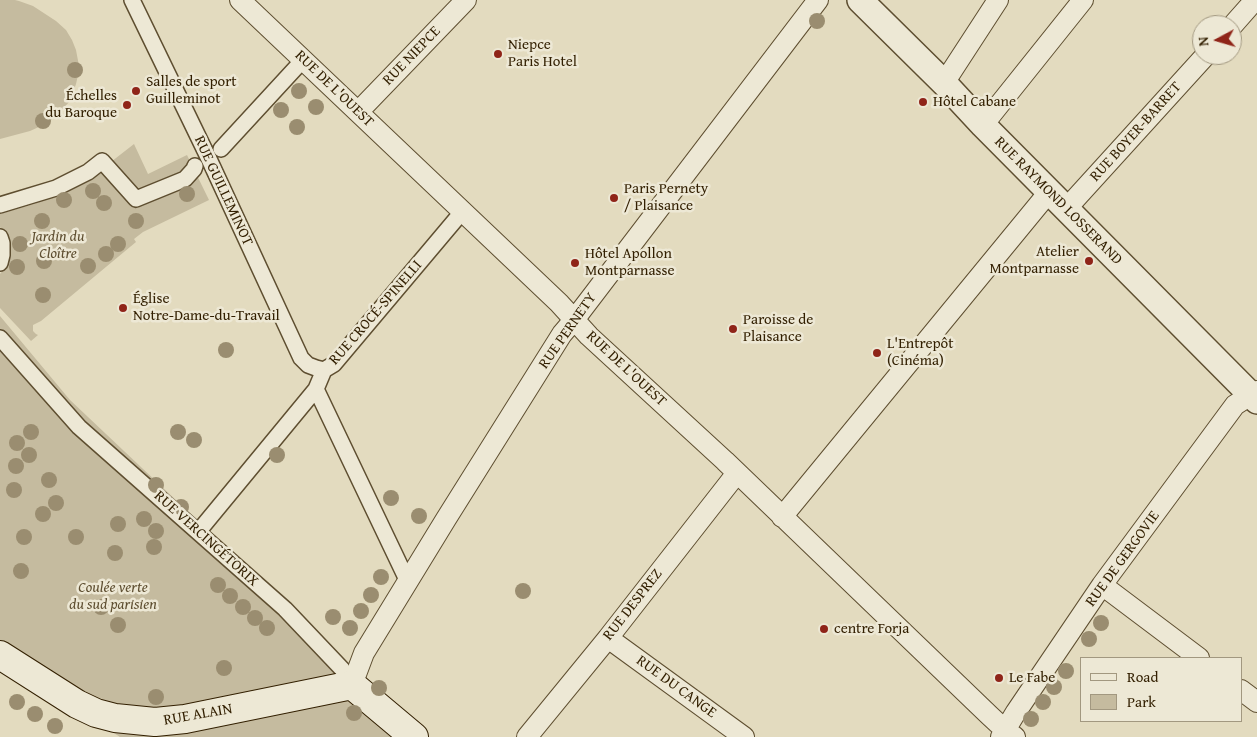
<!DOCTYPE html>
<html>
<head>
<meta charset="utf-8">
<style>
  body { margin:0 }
  #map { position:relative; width:1257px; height:737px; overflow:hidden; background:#e3dbbf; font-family:"Gentium Book Plus",serif }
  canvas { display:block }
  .legend { position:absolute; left:1080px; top:657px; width:162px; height:65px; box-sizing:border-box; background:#ede8d5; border:1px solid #a29880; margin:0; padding:6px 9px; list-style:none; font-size:15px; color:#321f01 }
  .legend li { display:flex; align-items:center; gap:10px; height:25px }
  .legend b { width:25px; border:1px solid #a29880 }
  .north { position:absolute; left:1192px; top:15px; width:50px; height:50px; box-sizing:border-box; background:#ede8d5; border:1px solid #a29880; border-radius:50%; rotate:264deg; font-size:14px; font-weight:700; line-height:20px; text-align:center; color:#321f01 }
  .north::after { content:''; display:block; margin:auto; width:18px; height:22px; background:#8f2418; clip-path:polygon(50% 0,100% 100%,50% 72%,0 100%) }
</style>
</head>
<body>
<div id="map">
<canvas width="1257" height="737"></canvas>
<ul class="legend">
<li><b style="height:6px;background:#ede8d5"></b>Road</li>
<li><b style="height:14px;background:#c5bb9f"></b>Park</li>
</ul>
<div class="north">N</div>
</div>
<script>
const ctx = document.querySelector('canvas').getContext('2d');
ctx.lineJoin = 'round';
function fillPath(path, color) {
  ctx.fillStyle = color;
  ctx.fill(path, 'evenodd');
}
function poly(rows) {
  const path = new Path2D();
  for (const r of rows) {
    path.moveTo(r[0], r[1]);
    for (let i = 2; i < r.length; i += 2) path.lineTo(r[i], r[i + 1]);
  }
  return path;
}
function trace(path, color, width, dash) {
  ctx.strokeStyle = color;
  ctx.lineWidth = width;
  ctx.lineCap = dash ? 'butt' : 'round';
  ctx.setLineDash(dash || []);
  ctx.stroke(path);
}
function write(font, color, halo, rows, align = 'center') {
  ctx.font = font + ' "Gentium Book Plus",serif';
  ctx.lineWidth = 5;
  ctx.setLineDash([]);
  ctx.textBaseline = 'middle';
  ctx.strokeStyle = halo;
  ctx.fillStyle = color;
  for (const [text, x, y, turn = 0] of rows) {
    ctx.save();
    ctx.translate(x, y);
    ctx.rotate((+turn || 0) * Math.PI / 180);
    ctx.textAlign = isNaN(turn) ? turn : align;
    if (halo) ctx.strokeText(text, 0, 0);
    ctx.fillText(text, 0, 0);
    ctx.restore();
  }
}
fillPath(poly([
  [0,0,15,0,19,1,33,6,56,21,66,30,72,40,76,50,79,66,71,66,69,68,69,70,70,74,78,75,76,84,70,101,58,114,50,121,46,115,43,114,40,115,38,117,38,120,41,126,30,131,0,139],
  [134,144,148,174,187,155,209,200,143,232,134,239,136,242,41,321,33,325,33,331,36,334,38,335,31,341,0,308,0,274,7,265,10,245,0,227,0,214,34,204,71,189,107,165],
  [0,316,70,400,286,604,355,671,399,737,120,737,0,658]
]), '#c5bb9f');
const pedestrian = poly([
  [132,0,209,159,301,358,308,365,316,368,324,370],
  [221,149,303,60],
  [0,205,56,188,88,172,102,161,136,199,185,179,194,169,195,166],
  [0,237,2,243,2,255,0,263],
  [0,338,79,427,285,609,342,669,352,685],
  [316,389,408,582],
  [198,532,316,389,324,370,334,364,462,212]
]);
const minor = poly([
  [240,0,559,303,589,336,725,461,989,715,1004,729,1015,737],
  [1232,26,1255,0],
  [944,83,998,0],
  [358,112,466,0],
  [983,125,1083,0],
  [1066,209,1206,55],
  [782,517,1049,192],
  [1102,585,1199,658],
  [608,638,744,737],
  [352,685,364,653,446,519,562,334,574,320,818,0],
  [1241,690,1257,702],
  [527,737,608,638,737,473],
  [1001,737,1016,712,1102,585,1235,405,1257,391]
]);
const tertiary = poly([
  [860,0,944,83,983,125,1257,401]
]);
const secondary = poly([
  [0,655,77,704,96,713,115,718,155,722,185,719,352,685,414,737]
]);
trace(pedestrian, '#5e4e30', 18);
trace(minor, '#5e4e30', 22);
trace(tertiary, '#5e4e30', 28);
trace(secondary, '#321f01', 30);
trace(pedestrian, '#ede8d5', 15);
trace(minor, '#ede8d5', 20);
trace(tertiary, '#ede8d5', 25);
trace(secondary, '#ede8d5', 28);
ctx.fillStyle = '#9a8d70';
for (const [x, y] of [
  [817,21],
  [75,70],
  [299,91],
  [316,107],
  [281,110],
  [43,121],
  [297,127],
  [93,191],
  [187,194],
  [64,200],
  [104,203],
  [42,221],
  [136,221],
  [20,244],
  [118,244],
  [106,254],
  [44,261],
  [88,266],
  [17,267],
  [43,295],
  [226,350],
  [31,432],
  [178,432],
  [194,440],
  [17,443],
  [29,455],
  [277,455],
  [16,466],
  [49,480],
  [156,485],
  [14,490],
  [391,498],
  [56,503],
  [181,507],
  [43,514],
  [419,516],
  [144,519],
  [118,524],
  [156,531],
  [24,537],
  [76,537],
  [154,547],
  [115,553],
  [21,571],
  [381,577],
  [218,585],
  [523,591],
  [371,595],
  [230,596],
  [101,607],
  [243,607],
  [361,611],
  [333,617],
  [255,618],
  [1101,623],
  [118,625],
  [267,628],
  [350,628],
  [1089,639],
  [224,668],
  [1066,671],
  [1054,687],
  [379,688],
  [156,697],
  [17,702],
  [1043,702],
  [354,713],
  [35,714],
  [1031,719],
  [55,726]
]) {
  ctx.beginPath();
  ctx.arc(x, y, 8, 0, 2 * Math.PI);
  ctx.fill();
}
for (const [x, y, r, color] of [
  [498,54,5,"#8f2418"],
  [136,91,5,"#8f2418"],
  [923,102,5,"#8f2418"],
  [127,105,5,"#8f2418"],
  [614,198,5,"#8f2418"],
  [1089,261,5,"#8f2418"],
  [575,263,5,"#8f2418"],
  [123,308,5,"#8f2418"],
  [733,329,5,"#8f2418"],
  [877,353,5,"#8f2418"],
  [824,629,5,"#8f2418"],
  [999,678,5,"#8f2418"]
]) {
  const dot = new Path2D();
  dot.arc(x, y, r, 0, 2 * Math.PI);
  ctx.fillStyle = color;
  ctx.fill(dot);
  trace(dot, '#ede8d5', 2);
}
write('15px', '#321f01', '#ede8d5', [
  ["Niepce",508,45],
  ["Paris Hotel",508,62],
  ["Salles de sport",146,82],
  ["Guilleminot",146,99],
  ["Échelles",117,96,"right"],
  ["du Baroque",117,113,"right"],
  ["Hôtel Cabane",933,102],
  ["Paris Pernety",624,189],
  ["/ Plaisance",624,206],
  ["Atelier",1079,252,"right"],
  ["Montparnasse",1079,269,"right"],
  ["Hôtel Apollon",585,254],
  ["Montparnasse",585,271],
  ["Église",133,299],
  ["Notre-Dame-du-Travail",133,316],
  ["Paroisse de",743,320],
  ["Plaisance",743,337],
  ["L'Entrepôt",887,344],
  ["(Cinéma)",887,361],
  ["centre Forja",834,629],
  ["Le Fabe",1009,678]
], 'left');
write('15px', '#321f01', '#ede8d5', [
  ["RUE NIEPCE",412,56,-46],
  ["RUE DE L'OUEST",334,89,44],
  ["RUE BOYER-BARRET",1136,132,-48],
  ["RUE GUILLEMINOT",223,191,65],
  ["RUE RAYMOND LOSSERAND",1058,201,45],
  ["RUE CROCÉ-SPINELLI",376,313,-49],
  ["RUE PERNETY",568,331,-55],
  ["RUE DE L'OUEST",626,369,43],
  ["RUE VERCINGÉTORIX",206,539,42],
  ["RUE DE GERGOVIE",1123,559,-54],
  ["RUE DESPREZ",633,605,-52],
  ["RUE DU CANGE",676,687,36],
  ["RUE ALAIN",198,715,-10]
]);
write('italic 15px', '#5e4e30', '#ede8d5', [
  ["Jardin du",58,237],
  ["Cloître",58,254],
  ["Coulée verte",113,588],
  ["du sud parisien",113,605]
]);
</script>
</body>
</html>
